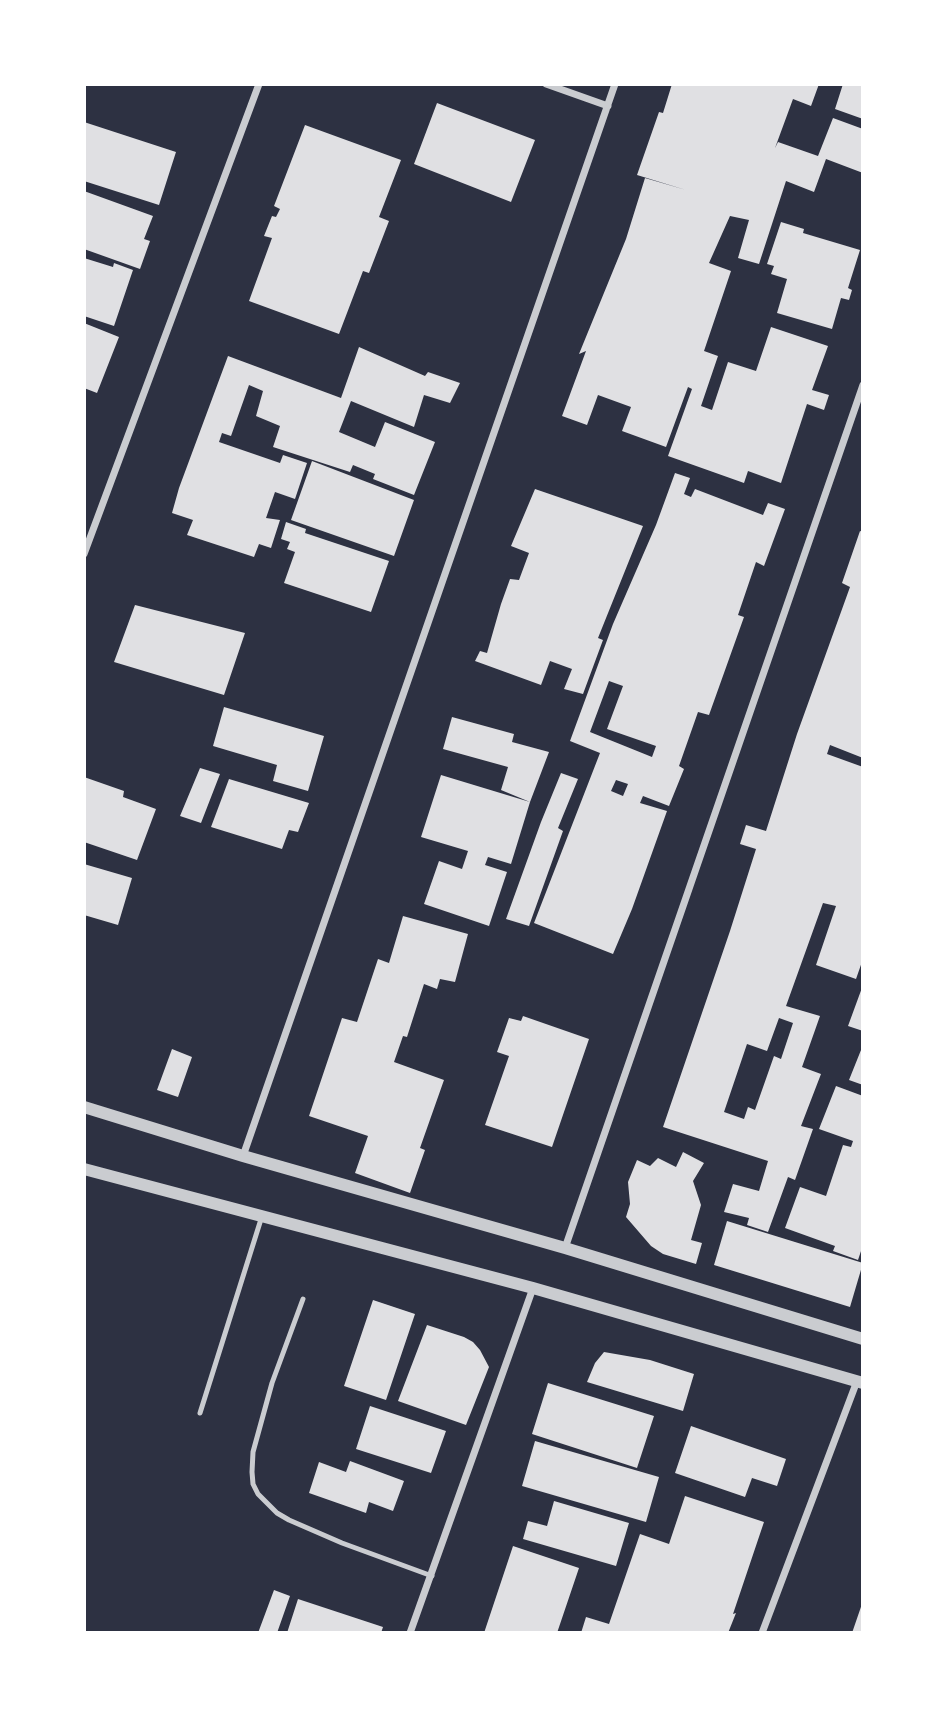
<!DOCTYPE html>
<html>
<head>
<meta charset="utf-8">
<style>
  body { margin:0 }
  #map { position:relative; width:947px; height:1717px; overflow:hidden; background:#2d3142; font-family:Roboto,sans-serif }
  canvas { display:block }
  .frame { position:absolute; inset:0; border:86px solid #fff; pointer-events:none }
</style>
</head>
<body>
<div id="map">
<canvas width="947" height="1717"></canvas>
<div class="frame"></div>
</div>
<script>
const ctx = document.querySelector('canvas').getContext('2d');
ctx.lineJoin = 'round';
function fillPath(path, color) {
  ctx.fillStyle = color;
  ctx.fill(path, 'evenodd');
}
function poly(rows) {
  const path = new Path2D();
  for (const r of rows) {
    path.moveTo(r[0], r[1]);
    for (let i = 2; i < r.length; i += 2) path.lineTo(r[i], r[i + 1]);
  }
  return path;
}
function trace(path, color, width, dash) {
  ctx.strokeStyle = color;
  ctx.lineWidth = width;
  ctx.lineCap = dash ? 'butt' : 'round';
  ctx.setLineDash(dash || []);
  ctx.stroke(path);
}
fillPath(poly([
  [672,84,819,84,811,106,793,99,775,148,778,142,818,156,833,118,863,129,863,173,826,159,814,192,786,181,759,264,738,258,749,220,730,216,709,263,731,271,704,351,718,356,701,406,712,410,728,362,756,371,771,327,828,346,812,390,829,395,824,410,807,404,781,483,748,471,744,483,668,456,692,389,688,387,666,447,622,431,631,407,598,395,587,425,562,416,586,351,579,354,626,239,645,178,686,190,637,175,659,112,663,113],
  [843,84,863,84,863,119,835,109],
  [437,103,535,140,511,202,414,164],
  [84,122,176,152,159,205,84,181],
  [305,125,401,160,379,217,389,221,369,273,363,271,339,334,249,301,272,238,264,236,272,216,276,217,280,209,274,206],
  [84,191,153,216,144,239,150,241,140,269,84,249],
  [781,222,804,229,803,233,860,250,848,288,852,290,849,300,841,298,832,329,777,313,787,279,771,274,774,266,767,264],
  [84,258,113,267,114,263,133,270,114,326,84,316],
  [84,323,119,337,97,393,84,388],
  [359,347,425,376,428,372,460,383,450,403,424,395,414,427,351,401,339,432,375,447,385,422,435,442,414,495,373,479,375,474,353,465,350,472,273,447,280,426,256,416,263,391,249,385,231,436,222,433,219,442,280,463,283,455,307,463,295,499,275,492,266,518,280,520,271,548,259,544,254,557,187,535,193,520,172,513,179,488,228,356,341,398],
  [312,461,414,500,394,556,291,520],
  [675,473,690,478,684,494,691,497,695,489,763,515,768,503,785,509,764,566,756,562,738,615,744,617,709,715,698,712,679,766,684,769,669,806,643,796,640,803,667,811,632,909,613,954,534,923,600,753,570,741,613,624,656,525],
  [609,681,623,686,607,729,656,746,652,757,590,732],
  [616,780,628,784,623,796,611,791],
  [535,489,643,526,598,638,603,640,583,694,564,689,572,669,550,661,541,685,475,661,480,651,487,653,501,604,510,579,519,580,529,553,511,546],
  [286,522,306,529,305,533,389,561,371,612,284,583,295,552,287,549,290,542,281,539],
  [860,531,863,532,863,758,830,745,827,754,863,767,863,959,856,979,816,965,836,906,823,903,786,1006,820,1016,802,1067,821,1074,801,1126,813,1129,795,1180,788,1177,768,1232,747,1225,749,1218,724,1212,733,1184,759,1191,768,1161,663,1127,730,931,756,849,740,844,746,825,766,831,797,734,850,587,842,583],
  [779,1018,793,1023,781,1059,774,1056,755,1110,748,1107,744,1119,724,1112,747,1044,767,1051],
  [135,605,245,633,224,695,114,662],
  [224,707,324,736,308,791,273,781,277,765,213,746],
  [452,717,514,734,512,742,549,752,530,802,511,864,488,857,485,865,507,872,489,926,424,904,439,861,462,869,468,851,421,837,441,775,530,802,501,790,508,767,443,749],
  [200,768,220,774,201,823,180,816],
  [561,773,578,779,558,828,563,831,529,926,506,919,541,822],
  [84,777,124,791,123,797,156,809,137,860,84,842],
  [229,779,309,803,298,832,289,830,282,849,211,827],
  [84,864,132,878,118,925,84,915],
  [403,916,468,934,455,982,440,979,437,989,424,984,407,1037,403,1036,394,1062,444,1080,420,1148,425,1150,410,1193,355,1173,368,1136,309,1116,342,1018,357,1022,378,959,389,963],
  [863,985,863,1031,848,1026],
  [523,1016,589,1039,552,1147,485,1125,509,1056,497,1052,509,1018,521,1021],
  [863,1045,863,1085,849,1080],
  [172,1049,192,1057,178,1097,157,1090],
  [836,1086,863,1096,863,1245,858,1260,833,1251,835,1246,785,1228,800,1187,826,1196,843,1145,851,1147,853,1141,819,1129],
  [683,1152,704,1163,693,1181,701,1205,691,1240,702,1243,696,1264,663,1254,651,1246,626,1217,630,1204,628,1182,637,1160,650,1166,658,1158,676,1167],
  [727,1221,863,1263,850,1307,714,1265],
  [373,1300,415,1314,386,1400,344,1386],
  [427,1325,464,1337,473,1342,480,1350,489,1367,466,1425,398,1401],
  [604,1352,650,1360,694,1374,683,1411,587,1382,595,1363],
  [548,1383,654,1416,637,1468,532,1434],
  [370,1406,446,1431,431,1473,356,1449],
  [691,1426,786,1459,777,1486,752,1478,745,1497,675,1473],
  [535,1441,659,1477,646,1522,522,1486],
  [350,1461,404,1481,393,1511,369,1502,366,1513,309,1493,319,1462,346,1472],
  [685,1496,764,1522,733,1614,736,1613,728,1633,581,1633,586,1617,609,1624,640,1534,669,1544],
  [554,1501,629,1523,616,1566,523,1539,528,1521,547,1526],
  [513,1546,579,1568,557,1633,484,1633],
  [274,1590,290,1596,277,1633,258,1633],
  [298,1599,383,1627,381,1633,287,1633],
  [863,1601,863,1633,852,1633]
]), '#e0e0e3');
trace(poly([
  [303,1299,272,1383,253,1452,252,1472,253,1484,258,1494,277,1513,289,1520,342,1543,432,1576],
  [200,1413,262,1216]
]), '#caccd0', 5);
trace(poly([
  [546,84,608,106],
  [84,554,259,84],
  [243,1156,615,84],
  [565,1248,863,385],
  [410,1633,533,1288],
  [762,1633,857,1381]
]), '#caccd0', 7);
trace(poly([
  [84,1107,243,1156,565,1248,863,1339],
  [84,1169,533,1288,863,1383]
]), '#caccd0', 12);
</script>
</body>
</html>
